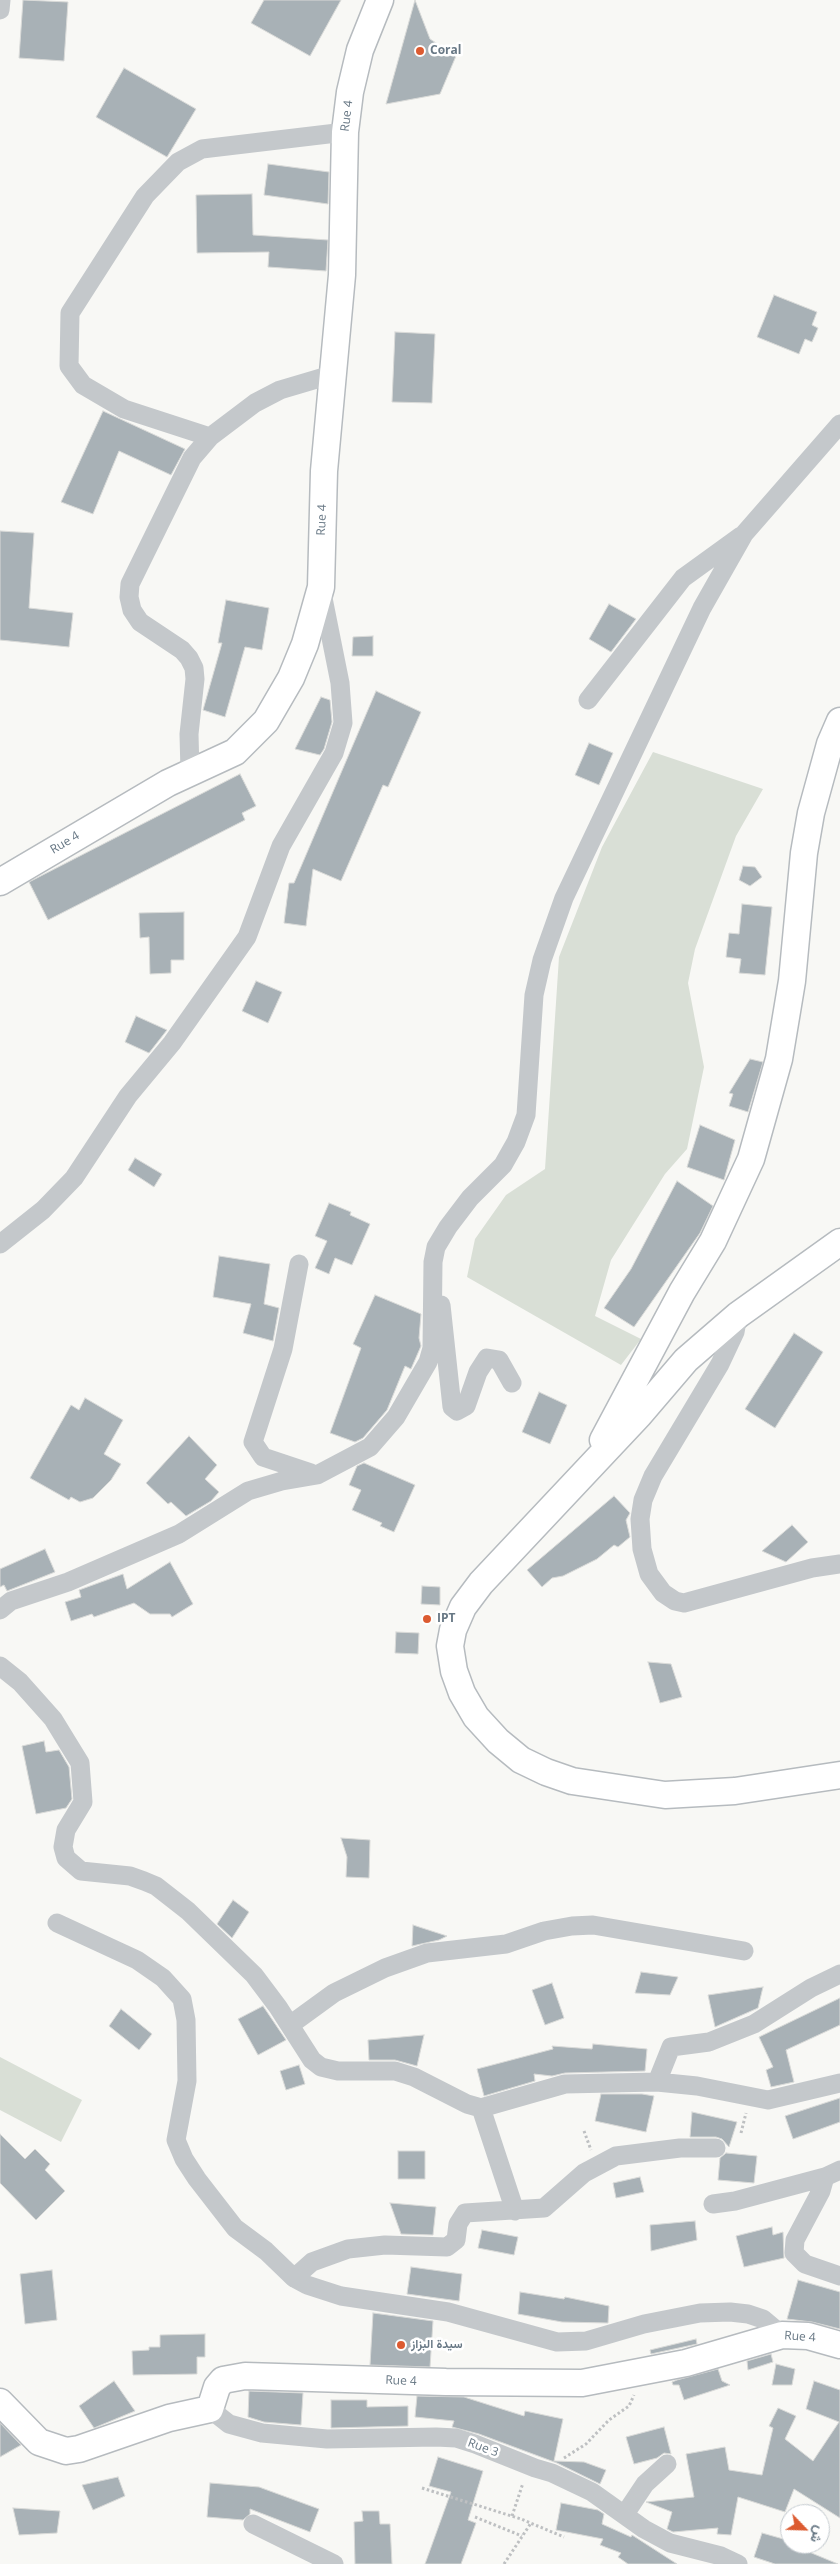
<!DOCTYPE html>
<html>
<head>
<meta charset="utf-8">
<style>
  body { margin:0 }
  #map { position:relative; width:840px; height:2564px; overflow:hidden; background:#f8f8f5; font-family:"Open Sans",Vazirmatn,sans-serif }
  canvas { display:block }
  .north { position:absolute; left:780px; top:2504px; width:50px; height:50px; box-sizing:border-box; background:#fff; border:1px solid #c3c9ce; border-radius:50%; rotate:114deg; font-size:14px; font-weight:700; line-height:20px; text-align:center; color:#687885 }
  .north::after { content:''; display:block; margin:auto; width:18px; height:22px; background:#dc5b31; clip-path:polygon(50% 0,100% 100%,50% 72%,0 100%) }
</style>
</head>
<body>
<div id="map">
<canvas width="840" height="2564"></canvas>
<div class="north">ش</div>
</div>
<script>
const ctx = document.querySelector('canvas').getContext('2d');
ctx.lineJoin = 'round';
function fillPath(path, color) {
  ctx.fillStyle = color;
  ctx.fill(path, 'evenodd');
}
function poly(rows) {
  const path = new Path2D();
  for (const r of rows) {
    path.moveTo(r[0], r[1]);
    for (let i = 2; i < r.length; i += 2) path.lineTo(r[i], r[i + 1]);
  }
  return path;
}
function trace(path, color, width, dash) {
  ctx.strokeStyle = color;
  ctx.lineWidth = width;
  ctx.lineCap = dash ? 'butt' : 'round';
  ctx.setLineDash(dash || []);
  ctx.stroke(path);
}
function write(font, color, halo, rows, align = 'center') {
  ctx.font = font + ' "Open Sans",Vazirmatn,sans-serif';
  ctx.lineWidth = 5;
  ctx.setLineDash([]);
  ctx.textBaseline = 'middle';
  ctx.strokeStyle = halo;
  ctx.fillStyle = color;
  for (const [text, x, y, turn = 0] of rows) {
    ctx.save();
    ctx.translate(x, y);
    ctx.rotate((+turn || 0) * Math.PI / 180);
    ctx.textAlign = isNaN(turn) ? turn : align;
    if (halo) ctx.strokeText(text, 0, 0);
    ctx.fillText(text, 0, 0);
    ctx.restore();
  }
}
fillPath(poly([
  [653,752,763,789,736,836,695,949,688,983,704,1067,687,1149,665,1174,611,1260,595,1316,641,1339,621,1365,467,1277,475,1239,506,1195,545,1169,559,957,602,847],
  [0,2057,82,2100,61,2142,0,2110]
]), '#d9dfd6');
const building = poly([
  [23,0,68,2,64,61,19,58,23,0],
  [264,0,341,0,310,56,251,23,264,0],
  [415,0,430,39,456,56,440,94,386,104,415,0],
  [124,68,196,109,167,157,96,117,124,68],
  [268,164,329,172,328,204,264,195,268,164],
  [252,194,253,235,328,240,326,271,268,267,269,252,197,253,196,195,252,194],
  [774,295,817,312,812,325,818,328,812,342,805,339,799,354,757,337,774,295],
  [395,332,435,334,432,403,392,402,395,332],
  [103,411,185,449,171,475,119,451,93,514,61,502,103,411],
  [0,531,34,533,29,608,73,613,69,647,0,640,0,531],
  [226,600,269,608,262,650,245,647,225,717,203,710,222,643,218,643,226,600],
  [609,604,636,619,611,652,589,639,609,604],
  [373,636,373,656,352,656,353,637,373,636],
  [376,691,421,712,388,787,383,785,341,881,313,869,306,926,284,923,289,883,294,883,376,691],
  [321,697,330,700,332,722,324,749,320,755,295,749,321,697],
  [589,743,613,753,599,785,575,775,589,743],
  [240,774,256,806,242,813,245,820,48,920,29,882,240,774],
  [743,866,755,867,762,877,750,886,739,880,743,866],
  [742,904,772,907,765,975,739,973,741,959,726,957,729,933,739,934,742,904],
  [184,912,184,960,171,960,171,973,150,974,149,937,140,938,139,913,184,912],
  [256,981,282,992,268,1023,242,1011,256,981],
  [136,1016,167,1030,149,1053,125,1042,136,1016],
  [750,1059,763,1062,748,1112,729,1106,733,1094,729,1093,750,1059],
  [700,1125,735,1140,724,1180,687,1167,700,1125],
  [135,1158,162,1174,154,1187,128,1170,135,1158],
  [677,1181,713,1206,700,1233,634,1327,604,1308,631,1269,677,1181],
  [329,1203,351,1212,350,1215,370,1224,352,1265,335,1258,329,1274,315,1268,327,1241,315,1236,329,1203],
  [219,1256,270,1264,264,1304,279,1308,273,1341,243,1333,251,1304,213,1297,219,1256],
  [375,1295,421,1314,419,1338,421,1346,411,1369,405,1366,387,1410,363,1438,355,1442,330,1433,361,1348,353,1344,375,1295],
  [794,1333,823,1352,775,1428,745,1409,794,1333],
  [539,1392,567,1405,550,1444,522,1432,539,1392],
  [85,1398,123,1420,104,1454,121,1464,111,1480,93,1498,80,1502,71,1497,69,1500,30,1478,71,1405,79,1410,85,1398],
  [189,1436,217,1465,205,1479,219,1492,211,1501,186,1516,171,1502,168,1504,146,1483,189,1436],
  [364,1463,415,1485,394,1532,380,1526,382,1523,352,1510,361,1490,349,1485,357,1466,364,1463],
  [614,1496,630,1513,626,1520,630,1537,618,1547,614,1545,597,1559,563,1576,552,1578,542,1587,527,1570,614,1496],
  [792,1525,808,1542,786,1562,762,1551,792,1525],
  [45,1549,55,1572,7,1591,4,1585,0,1587,0,1569,45,1549],
  [170,1562,193,1604,172,1617,170,1614,150,1614,134,1603,94,1617,92,1614,71,1621,65,1602,81,1597,79,1590,123,1574,127,1589,170,1562],
  [422,1586,440,1587,440,1605,421,1604,422,1586],
  [396,1632,419,1633,418,1654,395,1653,396,1632],
  [648,1662,671,1664,682,1697,660,1703,648,1662],
  [44,1741,46,1752,59,1750,69,1767,72,1799,66,1808,36,1814,22,1746,44,1741],
  [341,1838,370,1840,369,1878,346,1877,347,1857,341,1838],
  [233,1900,249,1912,232,1938,217,1924,233,1900],
  [413,1925,447,1936,439,1940,412,1946,413,1925],
  [641,1972,678,1977,670,1995,635,1993,641,1972],
  [552,1983,564,2018,545,2025,532,1990,552,1983],
  [763,1987,758,2008,715,2027,708,1995,763,1987],
  [840,1998,840,2025,786,2050,794,2082,771,2087,766,2070,773,2067,759,2037,840,1998],
  [263,2006,286,2040,258,2055,238,2019,263,2006],
  [121,2009,152,2034,139,2050,109,2026,121,2009],
  [424,2035,417,2066,395,2060,369,2060,368,2040,424,2035],
  [593,2044,647,2049,645,2071,565,2073,552,2076,534,2074,535,2081,484,2096,477,2069,553,2049,552,2046,592,2049,593,2044],
  [299,2065,305,2084,286,2090,280,2071,299,2065],
  [601,2094,642,2094,654,2096,646,2132,595,2121,601,2094],
  [840,2098,840,2122,793,2139,785,2116,840,2098],
  [692,2112,737,2122,729,2147,722,2139,716,2137,690,2137,692,2112],
  [0,2134,25,2159,35,2149,50,2164,45,2170,65,2191,36,2220,0,2183,0,2134],
  [398,2151,425,2151,425,2179,398,2179,398,2151],
  [726,2153,757,2156,754,2183,718,2180,720,2158,726,2153],
  [640,2177,644,2192,616,2198,613,2183,640,2177],
  [390,2203,436,2207,433,2235,401,2234,390,2203],
  [695,2221,697,2240,651,2251,650,2225,695,2221],
  [772,2227,773,2235,783,2232,784,2258,744,2267,736,2236,772,2227],
  [482,2230,518,2237,514,2255,478,2248,482,2230],
  [411,2267,462,2274,459,2301,407,2294,411,2267],
  [52,2270,57,2320,25,2324,20,2274,52,2270],
  [798,2280,840,2292,840,2329,812,2322,787,2319,798,2280],
  [520,2292,564,2299,565,2297,609,2306,608,2323,562,2322,518,2314,520,2292],
  [373,2313,433,2321,430,2367,370,2365,373,2313],
  [205,2334,205,2357,197,2357,197,2374,133,2375,132,2351,149,2350,149,2347,160,2347,160,2335,205,2334],
  [696,2339,697,2344,651,2354,650,2350,696,2339],
  [771,2354,773,2362,748,2370,747,2361,771,2354],
  [776,2364,795,2369,792,2385,772,2385,776,2364],
  [718,2369,722,2381,730,2385,684,2400,679,2385,673,2385,672,2382,677,2380,718,2369],
  [114,2381,135,2411,94,2428,79,2406,114,2381],
  [814,2381,840,2390,840,2518,794,2489,785,2512,738,2497,731,2535,717,2534,718,2528,673,2532,667,2529,672,2512,646,2502,694,2497,686,2454,725,2447,729,2470,762,2475,773,2428,769,2426,778,2408,796,2416,785,2439,813,2461,839,2422,806,2409,814,2381],
  [249,2391,303,2393,301,2425,264,2422,248,2417,249,2391],
  [417,2396,464,2397,524,2416,525,2411,563,2419,554,2461,584,2462,606,2470,600,2484,557,2463,479,2434,452,2427,454,2421,415,2417,417,2396],
  [331,2400,367,2400,367,2407,408,2406,408,2426,331,2428,331,2400],
  [0,2423,21,2445,0,2457,0,2423],
  [664,2427,671,2454,664,2453,657,2458,634,2464,626,2437,664,2427],
  [438,2457,483,2471,468,2520,476,2523,461,2564,425,2564,451,2492,429,2486,438,2457],
  [118,2477,125,2496,93,2510,82,2485,118,2477],
  [210,2483,259,2487,319,2509,310,2532,250,2509,250,2514,243,2520,207,2517,210,2483],
  [561,2503,598,2510,604,2514,602,2524,631,2537,632,2535,677,2564,628,2564,618,2557,621,2553,600,2545,603,2539,556,2530,561,2503],
  [13,2508,60,2511,57,2533,19,2535,13,2508],
  [362,2511,379,2511,380,2524,390,2524,392,2564,355,2564,354,2522,363,2521,362,2511],
  [762,2533,787,2540,786,2542,790,2544,838,2564,775,2564,754,2557,762,2533]
]);
fillPath(building, '#a8b1b6');
trace(building, '#d9dad8', 1);
const secondary = poly([
  [0,882,168,783,235,752,266,721,291,678,305,644,321,587,324,471,342,275,345,132,350,92,360,50,380,0],
  [840,1242,738,1315,686,1360,639,1415,481,1583,463,1607,453,1630,450,1646,454,1671,462,1693,476,1717,498,1741,521,1760,546,1772,572,1781,665,1795,735,1791,840,1775],
  [603,1440,682,1292,713,1241,751,1159,779,1059,792,981,804,853,811,813,830,744,840,721],
  [0,2402,39,2442,66,2451,79,2449,169,2418,210,2409,217,2387,223,2380,245,2376,446,2382,582,2383,686,2363,782,2335,808,2336,840,2345]
]);
trace(secondary, '#b6bbbf', 29);
trace(poly([
  [584,2131,591,2150],
  [741,2133,746,2113],
  [564,2458,586,2444,609,2420,629,2406,634,2395],
  [422,2488,521,2519,564,2537],
  [512,2516,523,2483],
  [475,2517,522,2536],
  [504,2564,531,2523]
]), '#bec0c2', 3, [2.5, 2.5]);
trace(poly([
  [0,10,1,0],
  [210,437,124,409,83,385,69,366,70,313,145,196,178,162,202,149,345,132],
  [588,700,683,578,741,536],
  [190,772,189,734,195,679,194,668,189,658,182,650,140,622,132,610,129,597,130,584,192,458,210,437,255,403,280,390,334,374],
  [0,1244,43,1210,74,1178,128,1096,172,1043,247,937,281,846,334,753,343,723,340,683,322,593],
  [299,1264,283,1349,253,1442,263,1457,311,1473],
  [441,1305,452,1407,457,1411,466,1406,478,1372,487,1358,499,1360,512,1383],
  [738,1315,735,1332,720,1364,653,1476,643,1500,640,1519,642,1549,649,1574,663,1593,675,1601,684,1603,812,1568,840,1564],
  [0,1610,11,1601,68,1582,179,1534,248,1491,282,1481,317,1475,370,1447,396,1417,428,1362,432,1348,433,1262,436,1247,448,1227,470,1198,503,1165,516,1142,526,1115,534,995,542,960,564,898,702,608,744,534,840,424],
  [0,1666,20,1682,53,1719,80,1763,83,1802,66,1830,63,1847,66,1858,81,1871,130,1876,144,1881,156,1886,188,1911,254,1975,278,2007,312,2060,321,2067,338,2071,395,2071,414,2077,467,2104,481,2108,565,2084,657,2082,671,2047,709,2042,754,2024,811,1988,840,1974],
  [57,1923,137,1960,163,1978,182,1999,186,2020,187,2081,176,2140,184,2159,197,2179,235,2228,266,2251,294,2278,307,2285,341,2296,448,2312,557,2342,586,2341,644,2324,700,2313,730,2312,748,2314,763,2319,782,2335],
  [290,2025,334,1993,385,1968,427,1953,506,1944,544,1931,572,1926,593,1925,744,1951],
  [657,2082,697,2086,768,2100,840,2083],
  [481,2108,515,2211],
  [840,2170,825,2177,821,2191,795,2240,794,2253,805,2264,840,2276],
  [713,2204,735,2201,825,2177],
  [294,2278,312,2262,348,2249,385,2245,447,2247,456,2240,458,2224,465,2213,544,2208,584,2173,616,2156,680,2148,716,2148],
  [210,2409,229,2424,262,2433,327,2439,436,2437,456,2438,475,2444,535,2468,552,2473,592,2492,644,2529,670,2543,721,2556,738,2564],
  [625,2514,645,2484,667,2464],
  [253,2524,334,2564]
]), '#c4c8cb', 19);
trace(secondary, '#fff', 26);
for (const [x, y, r, color] of [
  [420,51,5,"#dc5b31"],
  [427,1619,5,"#dc5b31"],
  [401,2345,5,"#dc5b31"]
]) {
  const dot = new Path2D();
  dot.arc(x, y, r, 0, 2 * Math.PI);
  ctx.fillStyle = color;
  ctx.fill(dot);
  trace(dot, '#fff', 2);
}
write('bold 12px', '#687885', '#fff', [
  ["Coral",430,51],
  ["IPT",437,1619],
  ["سيدة البزاز",411,2345]
], 'left');
write('12px', '#687885', '#fff', [
  ["Rue 4",347,116,-83],
  ["Rue 4",322,520,-88],
  ["Rue 4",65,843,-31],
  ["Rue 4",800,2337,4],
  ["Rue 4",401,2381,2],
  ["Rue 3",483,2448,20]
]);
</script>
</body>
</html>
